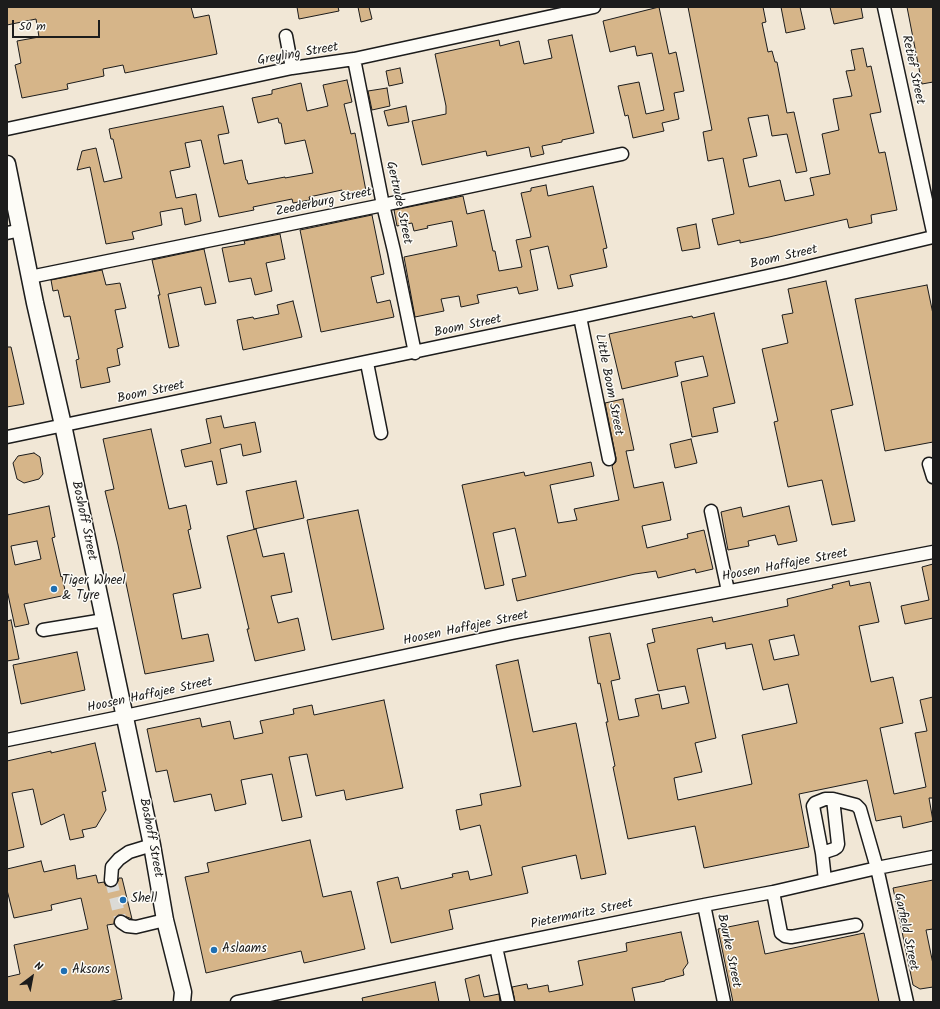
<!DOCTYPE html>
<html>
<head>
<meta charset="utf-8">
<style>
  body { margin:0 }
  #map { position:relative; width:940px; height:1009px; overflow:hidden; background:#fdfcf7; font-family:Kalam,sans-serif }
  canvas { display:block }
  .frame { position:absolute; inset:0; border:8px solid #1c1c1c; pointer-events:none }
  .north { position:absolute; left:12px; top:957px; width:40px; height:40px; -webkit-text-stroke:3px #fdfcf7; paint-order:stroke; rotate:32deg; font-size:11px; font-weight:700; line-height:16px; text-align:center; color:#1c1c1c }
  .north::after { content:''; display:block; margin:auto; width:14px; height:18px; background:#1c1c1c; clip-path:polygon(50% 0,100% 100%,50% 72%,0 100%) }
  .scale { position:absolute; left:12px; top:20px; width:88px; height:18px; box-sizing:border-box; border:2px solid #1c1c1c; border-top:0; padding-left:5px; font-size:12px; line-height:14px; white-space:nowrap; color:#1c1c1c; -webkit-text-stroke:3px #fdfcf7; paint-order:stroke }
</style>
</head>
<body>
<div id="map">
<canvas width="940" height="1009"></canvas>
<div class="frame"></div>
<div class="north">N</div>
<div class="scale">50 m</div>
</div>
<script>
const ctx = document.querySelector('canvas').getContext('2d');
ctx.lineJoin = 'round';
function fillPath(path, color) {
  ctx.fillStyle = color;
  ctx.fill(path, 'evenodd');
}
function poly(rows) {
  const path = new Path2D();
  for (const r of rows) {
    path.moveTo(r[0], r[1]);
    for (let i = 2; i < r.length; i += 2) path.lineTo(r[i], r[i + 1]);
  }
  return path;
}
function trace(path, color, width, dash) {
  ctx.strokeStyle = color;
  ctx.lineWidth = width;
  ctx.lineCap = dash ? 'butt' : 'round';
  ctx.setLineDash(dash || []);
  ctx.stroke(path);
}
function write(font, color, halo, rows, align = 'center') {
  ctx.font = font + ' Kalam,sans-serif';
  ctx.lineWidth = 3;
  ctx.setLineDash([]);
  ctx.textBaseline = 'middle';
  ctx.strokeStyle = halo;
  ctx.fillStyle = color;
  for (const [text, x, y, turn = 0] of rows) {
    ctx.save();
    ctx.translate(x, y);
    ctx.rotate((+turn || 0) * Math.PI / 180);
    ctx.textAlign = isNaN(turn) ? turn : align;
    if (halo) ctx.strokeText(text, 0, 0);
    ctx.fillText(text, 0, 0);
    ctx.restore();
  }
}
fillPath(poly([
  [7,7,933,7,933,1002,7,1002]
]), '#f1e7d6');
const building = poly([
  [7,7,191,7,194,18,209,15,217,54,125,73,123,65,103,69,104,76,67,84,68,89,22,98,15,65,21,63,17,41,39,37,36,19,7,25,7,7],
  [297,7,338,7,339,11,299,19,297,7],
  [358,7,369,7,372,19,361,22,358,7],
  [659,7,669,54,676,52,684,91,674,93,679,119,662,123,664,131,633,138,628,115,625,116,618,86,639,82,646,114,664,110,652,53,637,56,635,46,610,52,603,21,659,7],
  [688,7,763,7,766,22,762,23,768,52,772,51,775,62,777,62,787,113,794,112,807,171,796,173,787,134,772,136,768,115,748,118,757,156,743,159,749,187,780,180,785,201,814,195,810,178,830,174,822,134,839,130,833,99,852,96,846,71,855,70,851,50,863,48,867,67,871,66,881,112,870,114,879,153,885,152,897,210,871,215,872,223,849,228,847,219,769,237,740,243,740,240,718,245,712,219,734,214,723,158,708,161,703,132,712,130,688,7],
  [781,7,800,7,805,29,786,33,781,7],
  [830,7,861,7,863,18,834,24,830,7],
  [907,7,933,7,933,82,922,84,907,7],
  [572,35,594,133,562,140,562,142,542,146,544,154,531,157,529,147,487,156,486,151,422,165,412,121,446,114,446,106,435,54,499,40,500,46,519,41,524,64,552,58,548,40,572,35],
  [400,68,403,83,389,86,386,71,400,68],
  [347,80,352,102,344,104,351,134,355,133,366,191,343,196,342,190,309,197,310,200,293,203,292,199,253,207,254,210,219,217,201,140,185,143,190,167,170,171,176,198,196,194,201,221,185,225,182,208,160,212,162,225,132,232,134,239,106,244,90,167,77,170,82,151,96,148,104,182,122,178,113,139,111,139,109,129,223,106,229,133,218,135,224,164,242,160,246,180,247,180,248,184,285,177,285,178,313,173,305,140,285,144,281,123,279,123,278,118,258,123,252,98,272,94,272,90,301,83,307,111,328,106,323,85,347,80],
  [387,88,390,106,372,110,368,91,387,88],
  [406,106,409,122,388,126,384,111,406,106],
  [546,185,548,196,593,186,607,248,603,249,607,267,570,275,573,286,558,289,548,246,530,250,538,290,519,294,517,287,477,295,479,303,461,307,459,296,441,299,444,311,415,317,404,257,457,246,452,221,427,226,428,228,414,231,412,223,397,226,394,210,463,196,467,214,484,210,493,251,495,251,499,271,522,267,516,240,531,237,521,193,531,191,531,188,546,185],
  [372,215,384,274,371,277,377,303,390,300,394,317,321,332,300,230,372,215],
  [696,224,700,248,682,251,677,228,696,224],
  [280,234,285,259,266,263,272,291,255,295,251,278,229,282,222,248,245,244,244,241,280,234],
  [204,249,216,303,205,305,201,287,168,294,179,346,169,348,158,295,160,295,152,260,204,249],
  [102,270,106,285,120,283,126,308,115,310,123,347,117,349,120,365,107,368,110,382,81,388,76,360,79,359,70,316,64,317,58,290,53,291,51,280,102,270],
  [826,281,853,405,831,410,855,521,832,525,822,480,788,487,774,422,778,421,762,349,788,343,782,315,793,313,788,289,826,281],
  [927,285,933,314,933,442,885,451,855,299,927,285],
  [293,301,302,337,243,350,237,320,253,317,254,319,279,314,277,305,293,301],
  [714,313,735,403,713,408,718,432,692,437,681,382,708,376,703,356,675,362,678,376,622,389,609,334,692,316,693,318,714,313],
  [7,347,11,347,24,404,7,407,7,347],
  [623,399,634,450,626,451,634,488,663,482,671,520,642,526,647,548,688,538,687,534,704,530,713,569,696,573,695,569,658,578,656,571,635,574,517,601,512,579,526,576,515,528,493,533,504,585,485,589,462,485,524,472,525,476,591,462,594,476,550,485,558,523,577,520,574,509,619,500,612,466,616,462,616,458,605,403,623,399],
  [221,416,224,428,255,422,261,452,243,456,241,444,220,449,227,483,217,485,212,461,185,467,181,450,211,443,206,419,221,416],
  [151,429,169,509,186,505,191,529,188,530,201,588,173,594,182,639,208,634,214,661,145,674,118,545,105,491,114,489,103,439,151,429],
  [691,439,697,463,675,468,670,444,691,439],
  [34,453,40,457,43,474,39,479,24,483,17,479,13,463,18,456,34,453],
  [296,481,304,518,254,529,246,491,296,481],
  [49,506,55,537,52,538,61,577,62,576,66,595,24,604,29,624,15,627,7,590,7,515,49,506],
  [37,541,41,559,15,565,11,546,37,541],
  [789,506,797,541,778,545,775,535,748,541,749,546,728,550,721,512,741,507,743,517,789,506],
  [358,510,384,629,332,640,307,520,358,510],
  [256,529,263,557,284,553,292,592,271,596,278,623,298,618,305,650,255,661,247,629,249,629,227,536,256,529],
  [933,564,933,618,905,624,901,606,929,600,922,567,933,564],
  [849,581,850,586,870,582,879,622,859,626,871,682,893,677,903,723,880,728,894,794,926,787,915,733,927,731,920,700,933,697,933,798,929,798,933,821,903,828,901,816,876,821,867,780,799,794,809,847,704,868,695,826,628,839,613,767,615,766,606,722,608,722,600,683,598,684,589,637,610,633,620,679,611,681,619,720,639,716,635,699,659,694,662,709,689,703,685,686,658,691,647,644,655,642,652,629,712,617,713,622,788,606,787,599,833,588,832,585,849,581],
  [794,635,799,655,774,660,769,640,794,635],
  [725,643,726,649,752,644,763,690,788,684,797,723,742,735,752,784,678,800,674,778,702,772,695,743,716,738,697,649,725,643],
  [11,620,19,659,7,661,7,621,11,620],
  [77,652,85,690,21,704,13,665,77,652],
  [518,660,533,732,576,723,606,874,581,879,576,855,522,867,528,893,449,910,453,929,391,943,377,882,398,877,401,889,453,877,452,874,468,871,470,880,492,875,480,825,460,830,456,810,482,805,480,794,521,786,496,665,518,660],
  [384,700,403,788,346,800,344,790,316,796,307,754,289,757,302,817,282,821,272,774,241,780,246,804,215,811,211,794,174,802,167,770,156,772,147,729,200,718,202,727,230,721,234,739,263,733,260,721,294,714,293,709,312,705,314,715,384,700],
  [95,743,106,791,102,792,106,810,96,827,82,830,84,837,70,840,64,814,41,825,33,789,12,793,24,847,7,851,7,761,51,751,51,753,95,743],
  [310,840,323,897,351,891,365,949,304,963,301,951,206,973,185,877,209,872,207,863,310,840],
  [41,861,44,872,75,865,77,879,96,875,98,883,104,882,106,886,110,887,115,887,117,884,119,878,122,878,132,919,122,915,118,915,115,918,114,924,107,925,122,999,107,1002,7,1002,7,977,20,974,14,945,88,929,81,898,51,905,52,910,14,918,7,890,7,869,41,861],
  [933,880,933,929,926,930,933,964,933,987,920,989,913,985,893,888,933,880],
  [758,921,765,954,864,933,879,1002,733,1002,718,929,758,921],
  [681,932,688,963,683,970,684,975,665,980,665,981,632,988,635,1002,515,1002,512,987,527,984,528,989,548,985,549,992,583,985,578,961,627,951,626,943,681,932],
  [479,975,484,997,499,994,500,1002,470,1002,465,979,479,975],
  [435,982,439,1002,363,1002,362,998,435,982]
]);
fillPath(building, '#d6b589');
trace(building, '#1c1c1c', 1);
trace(poly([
  [111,880,121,922]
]), '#dbdad6', 12, [12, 6]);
const minor = poly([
  [884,7,933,232],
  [286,36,292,68],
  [354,59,383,205,394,251,415,353],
  [7,129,292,68,354,59,594,7],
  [7,233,21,230],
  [30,277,383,205,622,154],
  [580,317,609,459],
  [367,363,381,433],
  [7,437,580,317,786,272,933,237],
  [929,464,933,477],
  [711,511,728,591],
  [43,630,104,620],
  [7,740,125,716,512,633,933,552],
  [822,853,813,806,815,803,825,799,833,799],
  [111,880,112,867,119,859,129,852,152,845],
  [825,880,822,853,834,849,837,847,838,844,833,799,856,805,860,809,877,868,907,1002],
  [773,892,781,933,785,936,791,937,856,925],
  [704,905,724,1002],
  [121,922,127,926,136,927,165,920],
  [496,947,508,1002],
  [237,1002,496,947,704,905,773,892,877,868,933,857]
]);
const major = poly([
  [7,164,35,303,63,425,152,845,165,920,183,992,182,1002]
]);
trace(minor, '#1c1c1c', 15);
trace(major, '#1c1c1c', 19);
trace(minor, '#fdfcf7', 12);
trace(major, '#fdfcf7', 16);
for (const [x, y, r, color] of [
  [54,589,4,"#1f6fb2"],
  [123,900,4,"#1f6fb2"],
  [214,950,4,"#1f6fb2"],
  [64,971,4,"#1f6fb2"]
]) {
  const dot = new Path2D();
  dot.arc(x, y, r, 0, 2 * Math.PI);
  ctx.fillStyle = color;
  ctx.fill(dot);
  trace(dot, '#fdfcf7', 1.5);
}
write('13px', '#1c1c1c', '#fdfcf7', [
  ["Greyling Street",298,55,-10],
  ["Retief Street",912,70,78],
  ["Zeederburg Street",324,203,-12],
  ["Gertrude Street",398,203,78],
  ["Boom Street",784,258,-13],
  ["Boom Street",468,327,-12],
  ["Little Boom Street",608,385,79],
  ["Boom Street",151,393,-12],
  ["Boshoff Street",83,521,78],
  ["Hoosen Haffajee Street",785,566,-11],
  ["Hoosen Haffajee Street",466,629,-12],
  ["Hoosen Haffajee Street",150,696,-12],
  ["Boshoff Street",150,838,79],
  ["Pietermaritz Street",582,915,-12],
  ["Garfield Street",905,932,78],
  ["Bourke Street",728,951,78]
]);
write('13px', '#1c1c1c', '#fdfcf7', [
  ["Tiger Wheel",62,582],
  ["& Tyre",62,597],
  ["Shell",131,900],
  ["Aslaams",222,950],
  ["Aksons",72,971]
], 'left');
</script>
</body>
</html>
